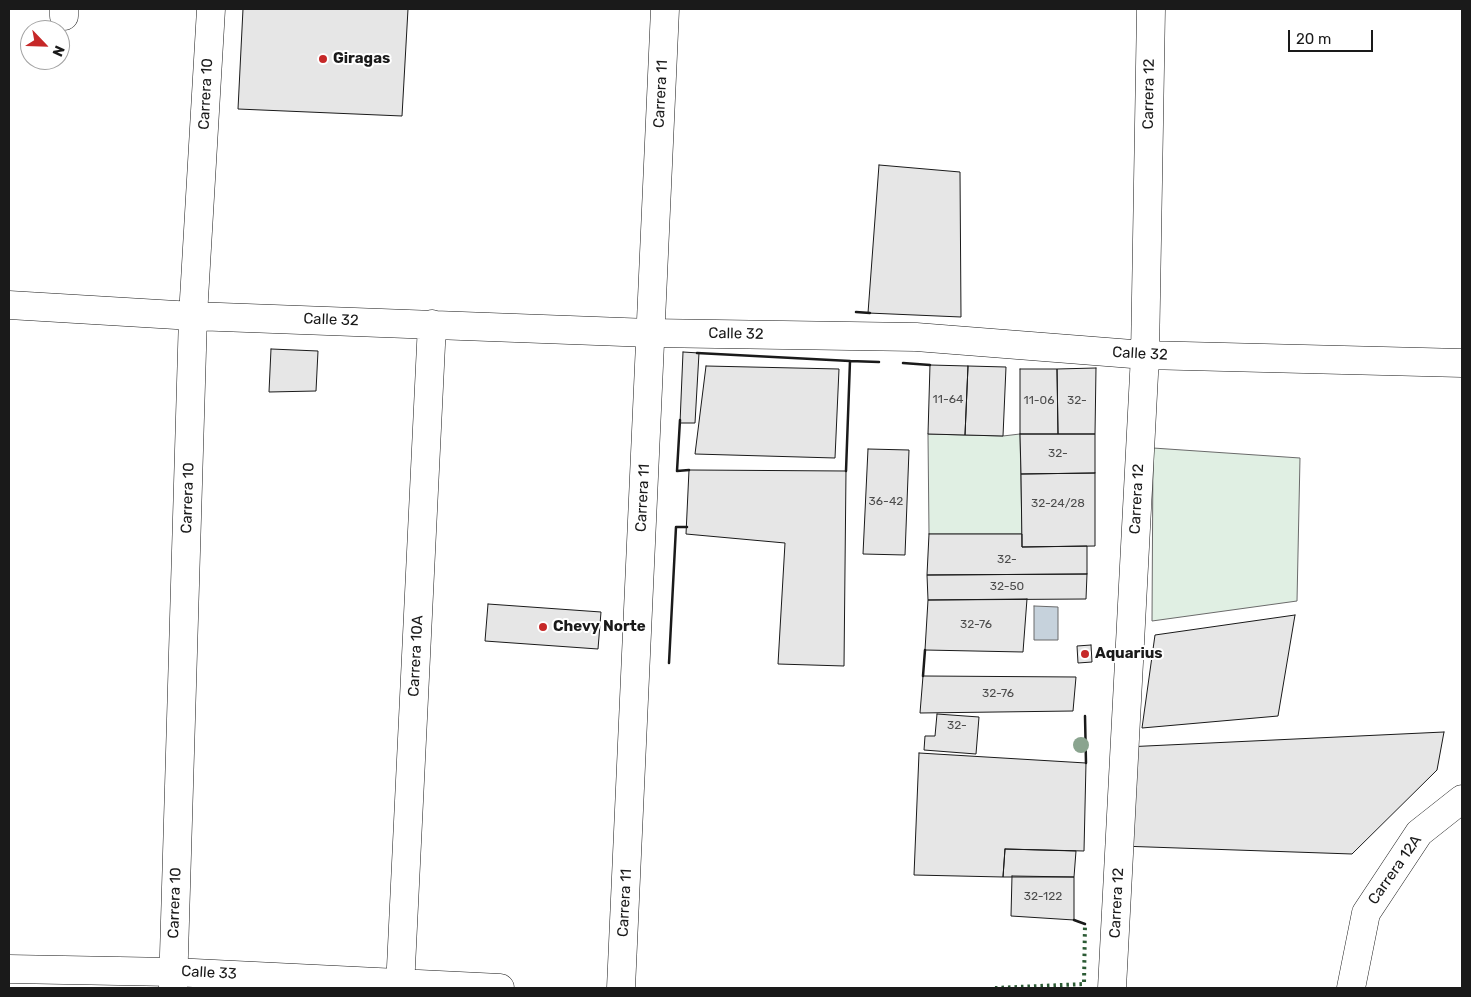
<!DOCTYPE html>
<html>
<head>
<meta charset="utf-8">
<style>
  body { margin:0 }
  #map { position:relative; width:1471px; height:997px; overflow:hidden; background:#fff; font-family:Rubik,sans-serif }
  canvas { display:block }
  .frame { position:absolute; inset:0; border:10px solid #1a1a1a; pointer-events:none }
  .north { position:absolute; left:20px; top:20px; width:50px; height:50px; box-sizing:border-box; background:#fff; border:1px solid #a3a3a3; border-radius:50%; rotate:114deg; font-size:14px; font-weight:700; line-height:20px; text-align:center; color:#1a1a1a }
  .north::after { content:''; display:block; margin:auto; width:18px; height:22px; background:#c62828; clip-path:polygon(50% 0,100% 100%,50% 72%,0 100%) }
  .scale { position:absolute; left:1288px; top:30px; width:85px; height:22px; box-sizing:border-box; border:2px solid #1a1a1a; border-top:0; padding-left:6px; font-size:15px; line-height:18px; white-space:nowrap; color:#1a1a1a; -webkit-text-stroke:4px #fff; paint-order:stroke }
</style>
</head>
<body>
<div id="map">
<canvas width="1471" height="997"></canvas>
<div class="frame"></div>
<div class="north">N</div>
<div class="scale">20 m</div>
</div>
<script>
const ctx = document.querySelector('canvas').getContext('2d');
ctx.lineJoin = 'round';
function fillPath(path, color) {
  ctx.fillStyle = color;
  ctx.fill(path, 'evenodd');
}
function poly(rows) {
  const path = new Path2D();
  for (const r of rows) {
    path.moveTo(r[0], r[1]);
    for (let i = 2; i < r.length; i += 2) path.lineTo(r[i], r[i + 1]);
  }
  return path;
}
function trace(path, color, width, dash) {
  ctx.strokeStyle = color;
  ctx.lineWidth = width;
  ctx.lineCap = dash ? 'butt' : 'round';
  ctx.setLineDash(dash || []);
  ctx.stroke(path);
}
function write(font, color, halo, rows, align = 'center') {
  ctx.font = font + ' Rubik,sans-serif';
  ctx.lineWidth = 4;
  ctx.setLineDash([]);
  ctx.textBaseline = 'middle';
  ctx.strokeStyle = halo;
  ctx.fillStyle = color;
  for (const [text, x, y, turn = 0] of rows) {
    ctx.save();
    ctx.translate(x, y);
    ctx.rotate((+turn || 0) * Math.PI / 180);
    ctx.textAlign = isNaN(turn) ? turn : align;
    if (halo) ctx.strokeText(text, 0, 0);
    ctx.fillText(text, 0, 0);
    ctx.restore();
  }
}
const green = poly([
  [928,434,1003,436,1020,434,1022,534,929,534,928,434],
  [1153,448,1300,458,1297,601,1152,621,1153,448]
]);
fillPath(green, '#e0efe3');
trace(green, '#6a6a6a', 1);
const water = poly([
  [1034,606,1058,607,1058,640,1034,640,1034,606]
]);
fillPath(water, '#c6d2dc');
trace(water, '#6a6a6a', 1);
const building = poly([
  [243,9,408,9,402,116,238,109,243,9],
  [879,165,960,172,961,317,868,313,879,165],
  [271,349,318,351,316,391,269,392,271,349],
  [683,352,699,353,695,423,680,423,683,352],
  [930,365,968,366,965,435,928,434,930,365],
  [706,366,839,369,835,458,695,454,706,366],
  [968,366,1006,367,1003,436,965,435,968,366],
  [1096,368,1095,434,1058,434,1057,369,1096,368],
  [1020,369,1057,369,1058,434,1020,434,1020,369],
  [1020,434,1095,434,1095,473,1021,474,1020,434],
  [868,449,909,450,905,555,863,554,868,449],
  [689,470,846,471,844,666,778,664,785,543,686,534,689,470],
  [1095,473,1095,546,1022,547,1021,474,1095,473],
  [929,534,1022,534,1022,547,1087,546,1087,574,927,575,929,534],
  [1087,574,1086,599,928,600,927,575,1087,574],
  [1027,599,1023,652,925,650,928,600,1027,599],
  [488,604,601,612,598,649,485,641,488,604],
  [1295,615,1278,716,1142,728,1155,635,1295,615],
  [1091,645,1092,662,1078,663,1077,646,1091,645],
  [923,676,1076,677,1073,711,920,713,923,676],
  [937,714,979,717,976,754,924,750,925,736,935,736,937,714],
  [1444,732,1437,770,1352,854,1120,846,1125,747,1444,732],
  [919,753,1086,763,1084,851,1005,849,1003,877,914,875,919,753],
  [1005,849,1076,851,1074,877,1003,877,1005,849],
  [1012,876,1074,877,1074,920,1011,916,1012,876]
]);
fillPath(building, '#e6e6e6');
trace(building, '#1a1a1a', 1);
const minor = poly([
  [64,16,64,9],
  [9,305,193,316,650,333,916,337,1145,355,1462,363],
  [9,969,173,972,500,988],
  [173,988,193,316,211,9],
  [400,988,432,324],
  [621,988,665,9],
  [1112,988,1145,355,1151,9],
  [1351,988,1366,913,1419,833,1462,799]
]);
trace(minor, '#1a1a1a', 29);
trace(minor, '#fff', 28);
trace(poly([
  [995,988,1084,984,1085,924]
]), '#2b5a34', 4, [2.5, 4]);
trace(poly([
  [856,312,870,313],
  [697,353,850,361,846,471],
  [850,361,879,362],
  [903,363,930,365],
  [680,420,677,471,689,470],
  [669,663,676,527,687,527],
  [923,676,925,650],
  [1085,716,1086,763],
  [1074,920,1085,924]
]), '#1a1a1a', 2.5);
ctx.fillStyle = '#8aa48f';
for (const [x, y] of [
  [1081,745]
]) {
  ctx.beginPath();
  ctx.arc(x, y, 8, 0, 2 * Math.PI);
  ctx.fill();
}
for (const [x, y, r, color] of [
  [323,59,5,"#c62828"],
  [543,627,5,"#c62828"],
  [1085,654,5,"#c62828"]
]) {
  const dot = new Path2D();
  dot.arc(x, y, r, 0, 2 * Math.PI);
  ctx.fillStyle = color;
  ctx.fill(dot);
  trace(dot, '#fff', 2);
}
write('12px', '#4d4d4d', null, [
  ["11-64",948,400],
  ["11-06",1039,401],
  ["32-",1077,401],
  ["32-",1058,454],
  ["36-42",886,502],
  ["32-24/28",1058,504],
  ["32-",1007,560],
  ["32-50",1007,587],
  ["32-76",976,625],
  ["32-76",998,694],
  ["32-",957,726],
  ["32-122",1043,897]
]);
write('bold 15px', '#1a1a1a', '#fff', [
  ["Giragas",333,59],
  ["Chevy Norte",553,627],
  ["Aquarius",1095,654]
], 'left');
write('15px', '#1a1a1a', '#fff', [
  ["Carrera 10",206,94,-87],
  ["Carrera 11",661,94,-87],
  ["Carrera 12",1149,94,-89],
  ["Calle 32",331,320,2],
  ["Calle 32",736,334,1],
  ["Calle 32",1140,354,3],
  ["Carrera 10",188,498,-88],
  ["Carrera 11",643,498,-87],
  ["Carrera 12",1137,499,-87],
  ["Carrera 10A",416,656,-87],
  ["Carrera 12A",1395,870,-55],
  ["Carrera 10",175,903,-88],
  ["Carrera 11",625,903,-87],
  ["Carrera 12",1117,903,-87],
  ["Calle 33",209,973,3]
]);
</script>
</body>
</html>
